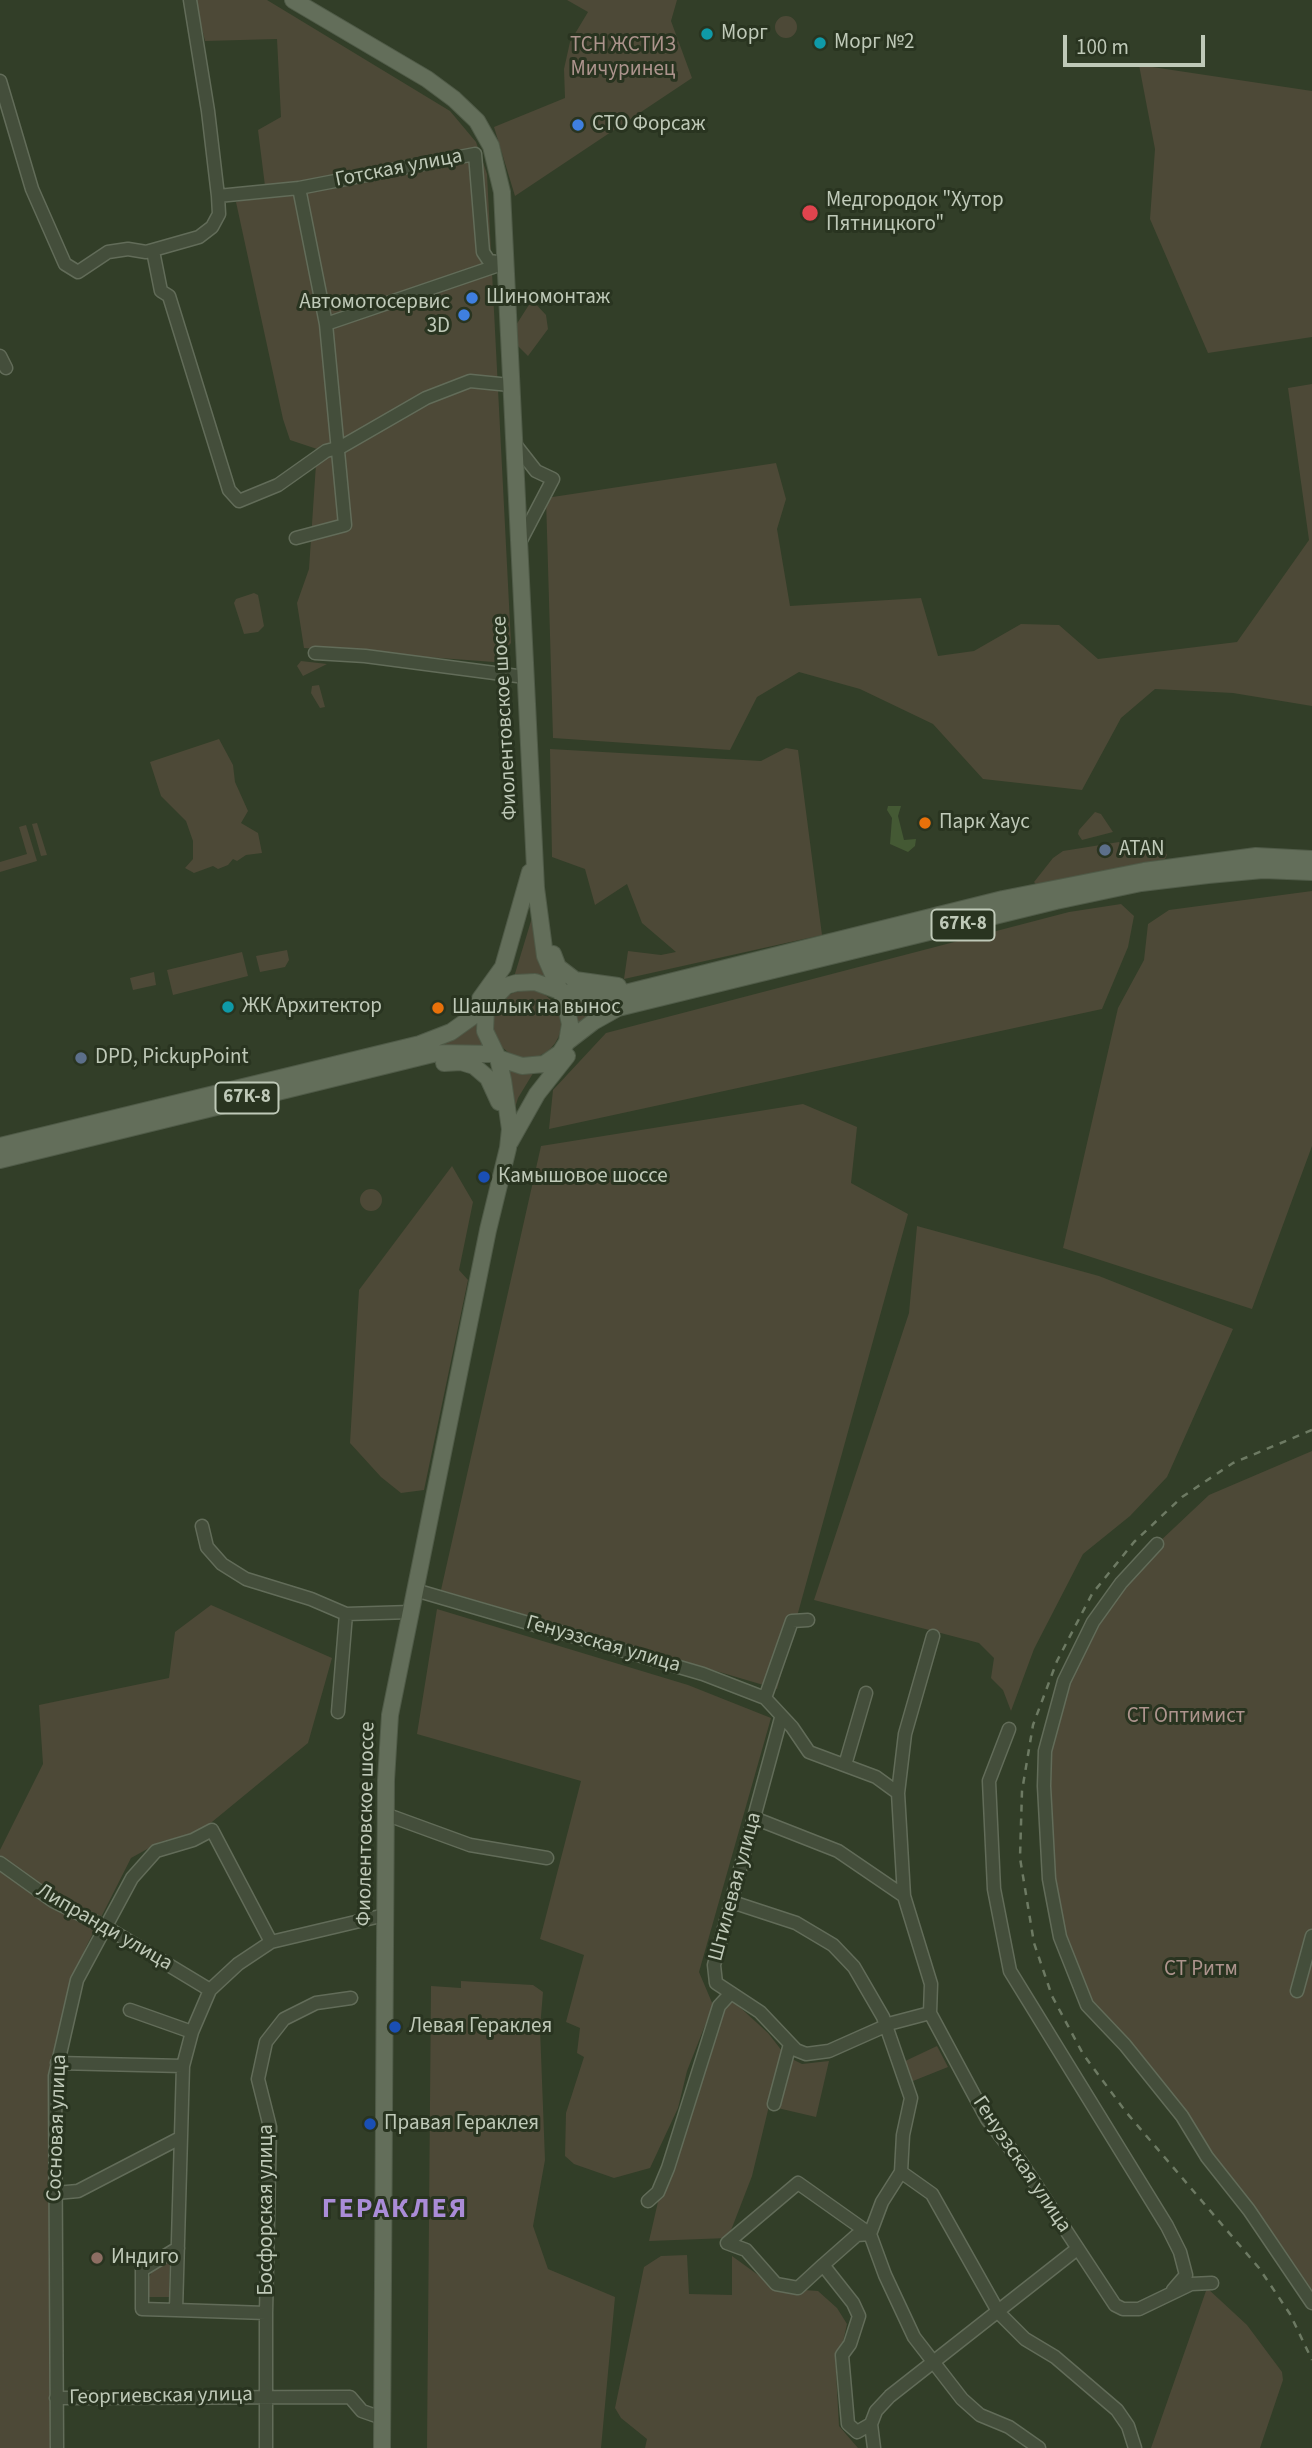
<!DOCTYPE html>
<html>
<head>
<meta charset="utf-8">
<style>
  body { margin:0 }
  #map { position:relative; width:1312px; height:2448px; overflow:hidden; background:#323e28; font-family:"Source Sans 3",sans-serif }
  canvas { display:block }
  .scale { position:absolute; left:1063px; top:35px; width:142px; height:32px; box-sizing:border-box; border:4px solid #bfc9b8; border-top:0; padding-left:9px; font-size:21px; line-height:24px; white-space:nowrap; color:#bfc9b8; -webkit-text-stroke:5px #293420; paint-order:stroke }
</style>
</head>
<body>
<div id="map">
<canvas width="1312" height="2448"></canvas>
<div class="scale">100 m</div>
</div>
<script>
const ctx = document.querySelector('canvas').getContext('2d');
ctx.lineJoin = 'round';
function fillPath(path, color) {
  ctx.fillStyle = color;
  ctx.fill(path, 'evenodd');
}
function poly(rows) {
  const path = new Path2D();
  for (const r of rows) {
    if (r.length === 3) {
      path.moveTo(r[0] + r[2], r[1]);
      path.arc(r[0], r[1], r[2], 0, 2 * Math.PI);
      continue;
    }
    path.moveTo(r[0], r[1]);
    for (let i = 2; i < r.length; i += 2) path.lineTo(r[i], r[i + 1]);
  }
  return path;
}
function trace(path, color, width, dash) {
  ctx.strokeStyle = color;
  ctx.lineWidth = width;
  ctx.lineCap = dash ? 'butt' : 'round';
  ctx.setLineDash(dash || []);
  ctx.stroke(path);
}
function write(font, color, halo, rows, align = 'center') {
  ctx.font = font + ' "Source Sans 3",sans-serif';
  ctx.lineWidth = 6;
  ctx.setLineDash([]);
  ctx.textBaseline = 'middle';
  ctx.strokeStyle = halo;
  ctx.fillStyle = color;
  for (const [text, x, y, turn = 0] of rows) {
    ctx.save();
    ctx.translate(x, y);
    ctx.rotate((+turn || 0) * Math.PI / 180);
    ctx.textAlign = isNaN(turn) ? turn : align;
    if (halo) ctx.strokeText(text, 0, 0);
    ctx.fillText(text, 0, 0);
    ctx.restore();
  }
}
fillPath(poly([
  [195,0,267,0,450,111,476,142,487,174,511,643,494,662,304,648,297,603,309,569,317,449,290,440,283,419,236,202,266,194,258,130,281,117,277,39,205,41],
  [567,0,677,0,671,21,692,78,515,196,494,127,565,98,564,69,570,42,588,12],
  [786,27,11],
  [1139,65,1312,91,1312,337,1208,353,1150,219,1155,149],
  [532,300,546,315,548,329,528,356,515,343,511,333],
  [1312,384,1312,706,1233,693,1155,689,1121,718,1082,790,983,779,933,724,860,689,799,672,757,697,730,750,553,738,546,498,776,463,786,499,777,529,790,606,921,598,938,656,974,651,1021,624,1059,625,1098,659,1237,642,1309,540,1288,388],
  [254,593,258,595,264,626,258,632,244,634,234,603,236,599],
  [301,661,327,664,303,676,297,666],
  [319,685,325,707,320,708,311,693,312,686],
  [219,739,233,765,235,782,248,811,241,823,258,833,262,853,246,855,237,861,233,859,228,865,218,869,213,866,194,873,185,868,193,859,193,841,186,821,161,796,150,762],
  [786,748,798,750,822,935,624,979,628,951,661,955,676,952,642,923,627,884,595,905,585,869,552,857,550,749,761,761],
  [1095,812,1101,814,1113,832,1082,840,1078,834,1079,830],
  [37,823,47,855,41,856,32,824],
  [26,825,37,861,0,872,0,862,27,854,19,827],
  [1119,842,1128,850,1150,847,1164,850,1167,855,1165,859,1037,885,1034,882,1053,858,1063,851],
  [1312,891,1312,1146,1252,1309,1063,1248,1118,1008,1144,960,1148,924,1169,910],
  [1121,904,1134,916,1128,947,1102,1009,549,1129,553,1090,606,1033,1069,912],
  [534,911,552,981,514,977],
  [287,950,289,960,285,967,260,972,256,956],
  [242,952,248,976,173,995,167,970],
  [154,972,156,985,133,990,130,978],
  [527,1024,34],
  [568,999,626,999,575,1028],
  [480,1019,487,1049,435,1046],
  [504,1066,535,1070,518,1098,514,1111],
  [803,1104,857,1127,851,1183,908,1214,777,1689,441,1590,541,1146],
  [452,1166,473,1202,459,1270,468,1280,424,1490,401,1493,381,1477,350,1443,359,1290],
  [371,1200,11],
  [917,1226,1099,1276,1233,1329,1167,1477,1130,1516,1083,1554,1034,1649,1011,1711,1003,1690,991,1678,994,1658,979,1643,814,1600,909,1313],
  [1312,1451,1312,2295,1087,2005,1060,1937,1045,1804,1045,1751,1064,1681,1093,1622,1157,1544,1209,1495],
  [211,1605,332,1658,308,1743,201,1831,160,1842,131,1858,86,1947,65,2004,49,2072,55,2448,0,2448,0,1850,43,1764,39,1705,169,1678,175,1632],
  [437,1609,688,1685,771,1718,699,1972,713,2005,687,2071,678,2108,650,2168,614,2178,574,2164,565,2156,566,2113,584,2057,577,2053,580,2028,566,2022,584,1955,540,1939,581,1781,417,1734],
  [461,1981,533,1985,543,1992,540,2028,545,2160,533,2226,548,2269,615,2297,601,2448,427,2448,431,1986,461,1988],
  [733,2001,768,2033,786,2056,802,2064,829,2061,816,2117,769,2106,752,2176,728,2238,649,2241,660,2193,717,2008],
  [937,2046,948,2067,908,2083,901,2063],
  [687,2255,689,2294,732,2295,732,2256,776,2288,818,2291,837,2308,847,2324,843,2342,835,2353,839,2426,858,2448,645,2448,647,2439,621,2418,615,2408,644,2267,661,2256],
  [170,2262,169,2297,148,2297,149,2277,153,2270],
  [1207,2288,1247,2325,1282,2372,1283,2380,1260,2448,1151,2448]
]), '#4d4937');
fillPath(poly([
  [888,806,901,806,898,816,904,840,916,839,915,846,908,852,890,844,892,818,887,810]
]), '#445934');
const minor = poly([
  [0,81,32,189,65,264,78,272,108,252,128,249,146,252,199,237,212,227,219,214,218,196,208,111,190,0],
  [218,196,299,188,475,154,483,252,489,261,506,263],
  [153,251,161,291,169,296,229,490,239,501,278,485,326,451,341,447,426,398,470,381,510,385],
  [326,324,502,264],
  [0,356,6,368],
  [514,443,536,471,553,479,519,544],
  [296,538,345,525,326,324,299,188],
  [315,653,365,656,525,677],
  [202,1526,207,1547,222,1564,246,1579,311,1599,346,1614,411,1612],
  [1157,1544,1121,1583,1093,1622,1064,1681,1045,1751,1044,1786,1049,1879,1060,1937,1087,2005,1125,2045,1182,2116,1207,2157,1249,2210,1312,2303],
  [415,1590,703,1674,765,1698,792,1727,809,1752,876,1777,898,1793],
  [933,1636,905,1734,898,1793,904,1896,931,1984,930,2013,987,2119,1021,2162,1115,2305,1123,2309,1139,2309,1191,2284,1212,2283],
  [765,1698,792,1621,808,1620],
  [338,1712,346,1614],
  [781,1718,714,1965,716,1983,760,2012,796,2050,806,2054,829,2051,892,2023,930,2013],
  [1009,1729,989,1781,994,1889,1010,1971,1167,2226,1180,2252,1186,2275,1173,2290],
  [845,1765,866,1693],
  [385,1814,470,1845,547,1858],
  [754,1818,838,1851,904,1896],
  [0,1863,53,1901,104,1926,210,1990],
  [732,1902,796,1923,833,1945,854,1967,883,2017,911,2098,903,2135,901,2172,882,2202,870,2234],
  [1297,1991,1312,1936],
  [130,2010,192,2032],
  [57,2063,183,2066],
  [774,2104,790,2044],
  [901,2172,932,2194,999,2313,1025,2339,1055,2357,1117,2410,1128,2426,1135,2448],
  [56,2193,78,2191,180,2138],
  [648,2201,658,2192,668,2168,719,2006,730,1994],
  [178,2248,142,2270,142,2309,176,2310,183,2066,192,2032,210,1990,238,1964,271,1942,385,1915],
  [823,2265,857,2235,870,2234],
  [176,2310,266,2313,266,2448],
  [266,2313,270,2127,258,2079,266,2042,284,2019,316,2003,351,1998],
  [56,2398,350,2397,362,2411,382,2418],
  [871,2424,857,2432,848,2424,842,2355,850,2344,859,2316,853,2303,823,2265,798,2288,776,2284,746,2250,727,2243,798,2183,870,2234,885,2275,914,2337,962,2399,980,2415,1009,2427,1039,2448],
  [57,2448,55,2076,77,1980,132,1878,156,1851,193,1840,212,1830,271,1942],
  [874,2448,871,2424,876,2411,890,2396,1077,2249]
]);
const major = poly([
  [293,0,427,79,454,99,477,121,491,146,502,192,536,888,545,956,565,1002,570,1024,567,1042,560,1053,544,1064,522,1066,498,1058],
  [553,954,558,967,575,980,618,986],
  [560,992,613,996,1003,899,1144,871,1256,856,1312,859],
  [480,999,503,967,530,872],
  [567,1042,593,1022,618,1008,1056,901,1141,883,1208,875,1263,870,1312,872],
  [444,1063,461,1062,474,1066,488,1078,499,1102],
  [510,1142,537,1094,567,1056],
  [0,1146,420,1044,451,1032,486,1007,506,986,516,983,535,982,557,990],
  [0,1160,437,1053,496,1054],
  [382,2448,386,1780,390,1715,488,1230,508,1148,510,1129,503,1080,498,1058,485,1031,486,1007]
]);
trace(minor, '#626c59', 15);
trace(major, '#505b48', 18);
trace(minor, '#444e3b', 12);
trace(major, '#636e5a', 16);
trace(poly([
  [1312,1430,1233,1463,1182,1497,1134,1542,1092,1594,1057,1661,1033,1725,1022,1791,1020,1858,1034,1943,1052,1996,1083,2054,1126,2112,1259,2268,1290,2314,1312,2360]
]), '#6d7a63', 2.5, [7, 7]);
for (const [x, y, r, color] of [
  [707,34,7,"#0f9aa8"],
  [820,43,7,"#0f9aa8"],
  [578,125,7,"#3f7fe0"],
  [810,213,9,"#e0444e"],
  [472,298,7,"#3f7fe0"],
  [464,315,7,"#3f7fe0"],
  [925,823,7,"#e8710a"],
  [1105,850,7,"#5c6f8a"],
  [228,1007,7,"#0f9aa8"],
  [438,1008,7,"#e8710a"],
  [81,1058,7,"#5c6f8a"],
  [484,1177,7,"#1a4fb4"],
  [395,2027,7,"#1a4fb4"],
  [370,2124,7,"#1a4fb4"],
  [97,2258,7,"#8d6e63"]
]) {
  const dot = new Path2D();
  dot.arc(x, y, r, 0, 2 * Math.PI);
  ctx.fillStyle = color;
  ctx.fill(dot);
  trace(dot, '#293420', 2.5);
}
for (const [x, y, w] of [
  [963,925,63],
  [247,1098,63]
]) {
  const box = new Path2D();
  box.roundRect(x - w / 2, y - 15.5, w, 31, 5);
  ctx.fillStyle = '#293420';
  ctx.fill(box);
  trace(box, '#bfc9b8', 2);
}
write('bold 19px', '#bfc9b8', null, [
  ["67К-8",963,925],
  ["67К-8",247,1098]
]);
write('21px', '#bfc9b8', '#293420', [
  ["Морг",721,34],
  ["Морг №2",834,43],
  ["СТО Форсаж",592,125],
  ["Медгородок \"Хутор",826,201],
  ["Пятницкого\"",826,225],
  ["Шиномонтаж",486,298],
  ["Автомотосервис",450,303,"right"],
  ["3D",450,327,"right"],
  ["Парк Хаус",939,823],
  ["ATAN",1119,850],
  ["ЖК Архитектор",242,1007],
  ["Шашлык на вынос",452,1008],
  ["DPD, PickupPoint",95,1058],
  ["Камышовое шоссе",498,1177],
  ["Левая Гераклея",409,2027],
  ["Правая Гераклея",384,2124],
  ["Индиго",111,2258]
], 'left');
write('21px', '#ad948d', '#293420', [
  ["ТСН ЖСТИЗ",623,46],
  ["Мичуринец",623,70],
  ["СТ Оптимист",1186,1717],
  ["СТ Ритм",1201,1970]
]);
write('21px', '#bfc9b8', '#293420', [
  ["Готская улица",399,169,-11],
  ["Фиолентовское шоссе",506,718,-93],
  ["Генуэзская улица",603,1645,16],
  ["Фиолентовское шоссе",367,1824,-89],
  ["Штилевая улица",736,1887,-75],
  ["Липранди улица",104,1928,30],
  ["Сосновая улица",58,2128,-88],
  ["Генуэзская улица",1021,2165,56],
  ["Босфорская улица",267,2210,-90],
  ["Георгиевская улица",161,2397,-1]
]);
ctx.letterSpacing = '2px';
write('bold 28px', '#aa8cd7', '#293420', [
  ["ГЕРАКЛЕЯ",395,2211]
]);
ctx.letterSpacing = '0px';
</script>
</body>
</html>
